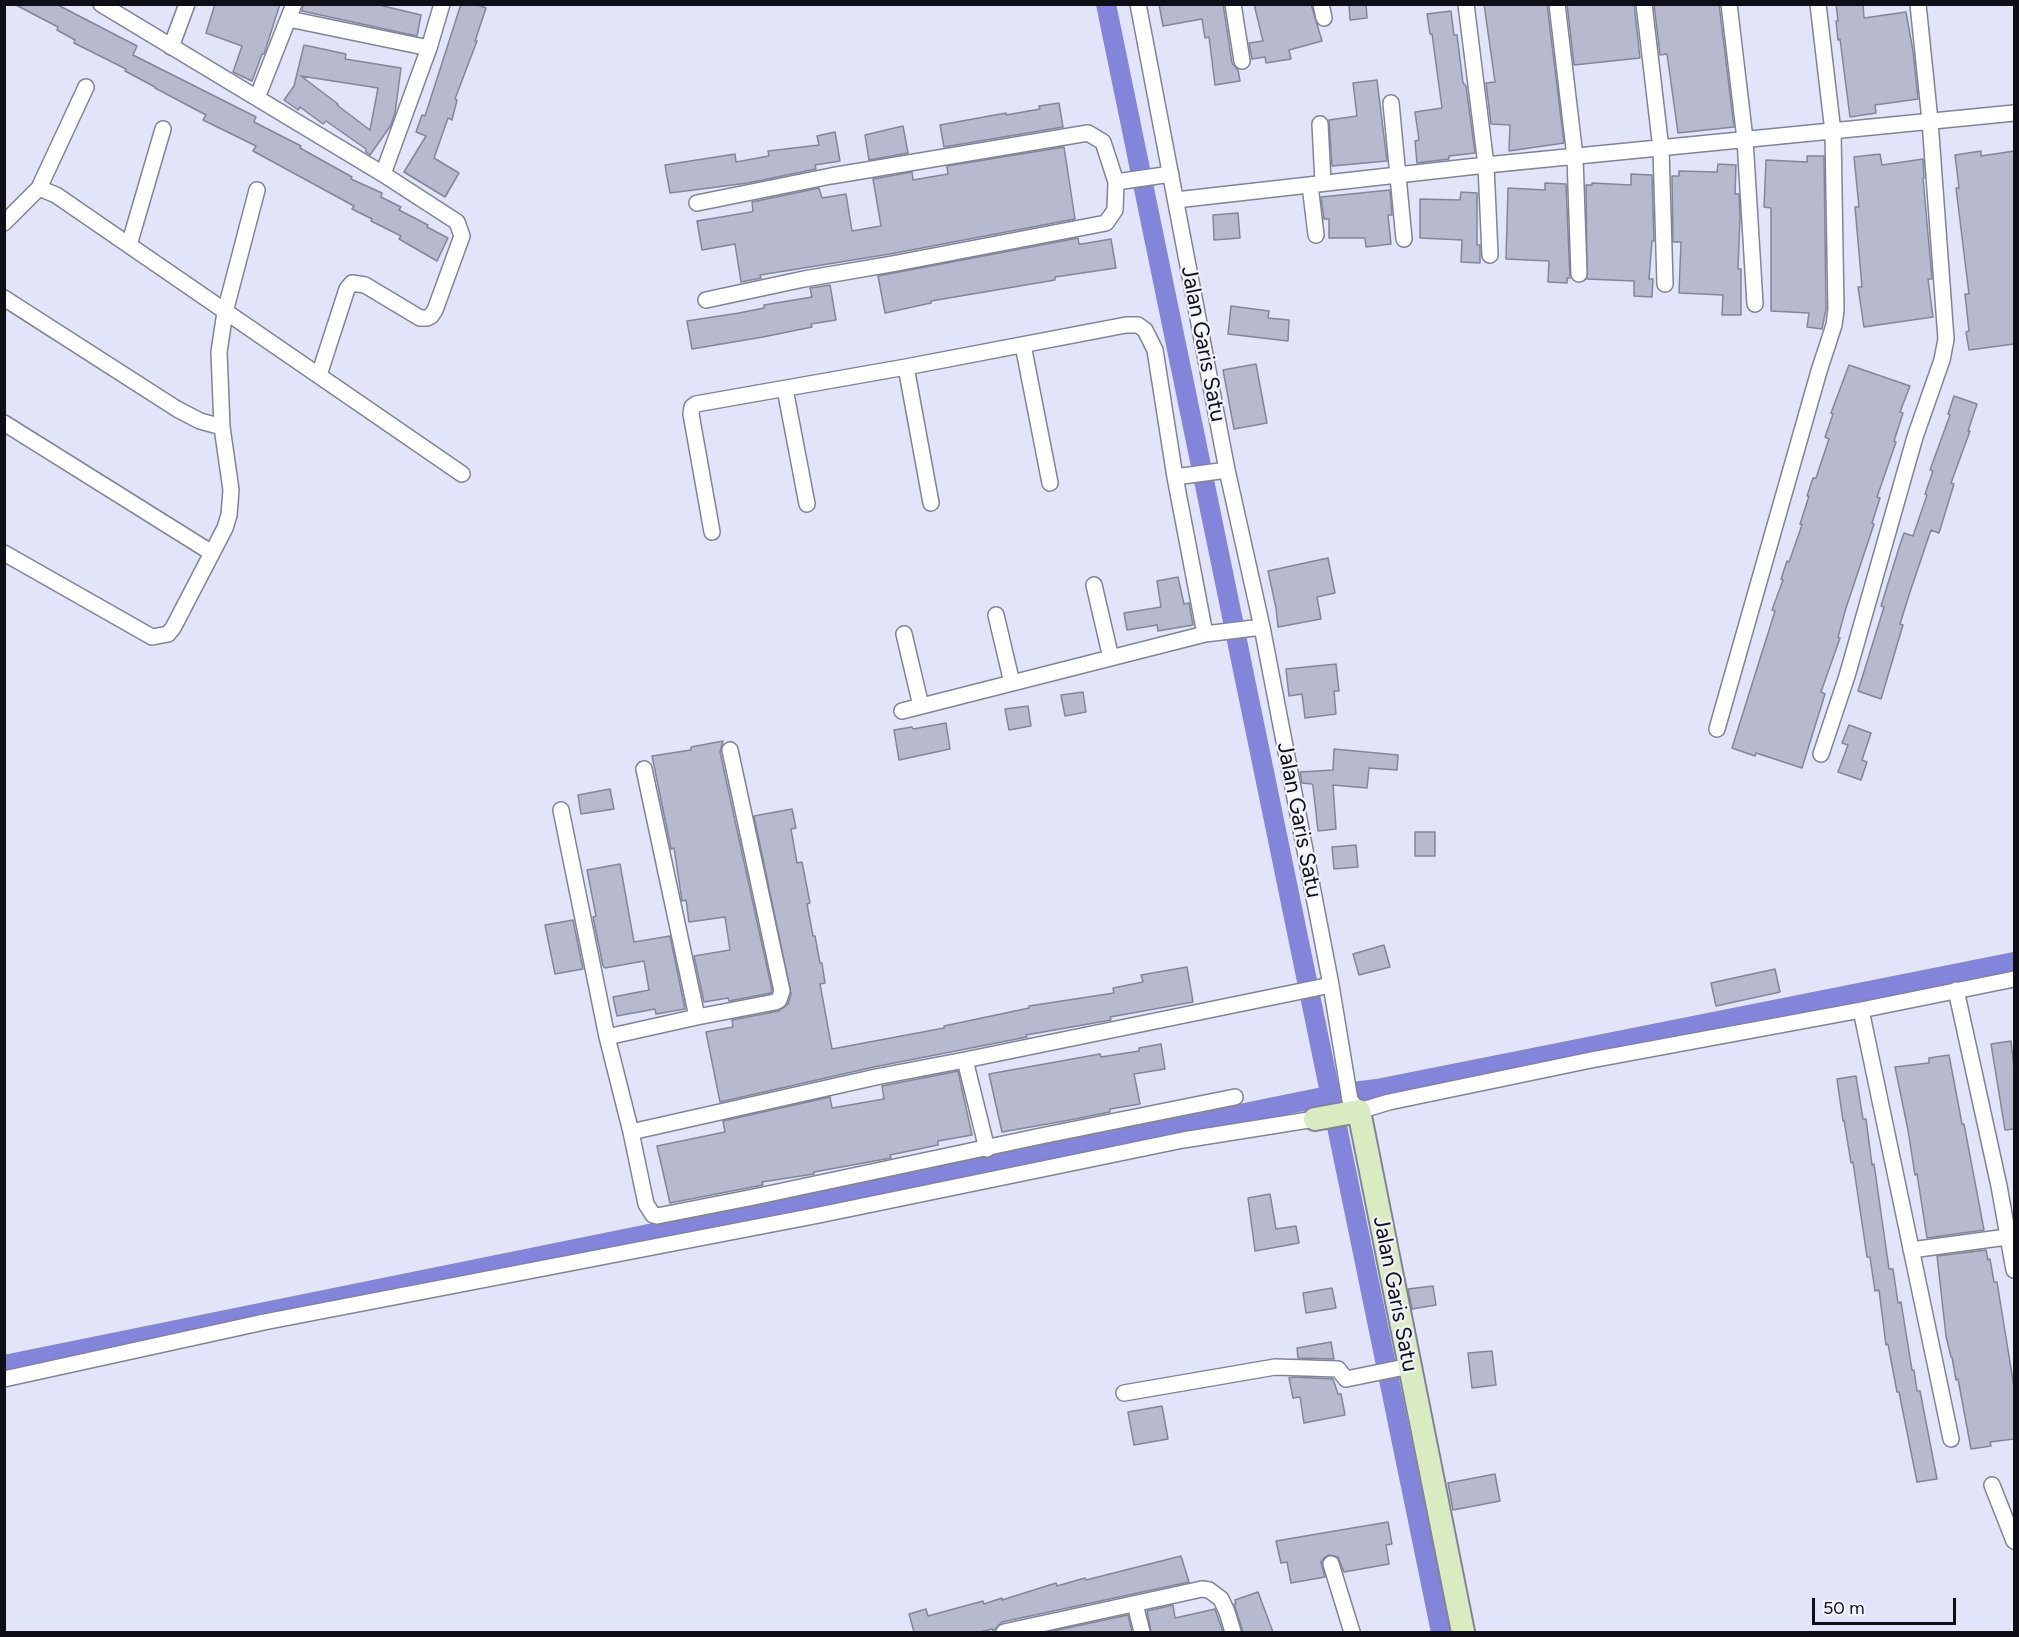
<!DOCTYPE html>
<html>
<head>
<meta charset="utf-8">
<style>
  body { margin:0 }
  #map { position:relative; width:2019px; height:1637px; overflow:hidden; background:#e2e4fa; font-family:Figtree,sans-serif }
  canvas { display:block }
  .frame { position:absolute; inset:0; border:6px solid #0e0e16; pointer-events:none }
  .scale { position:absolute; left:1812px; top:1598px; width:144px; height:27px; box-sizing:border-box; border:3px solid #0e0e16; border-top:0; padding-left:8px; font-size:18px; line-height:21px; white-space:nowrap; color:#0e0e16; -webkit-text-stroke:4px #f1f2fb; paint-order:stroke }
</style>
</head>
<body>
<div id="map">
<canvas width="2019" height="1637"></canvas>
<div class="frame"></div>
<div class="scale">50 m</div>
</div>
<script>
const ctx = document.querySelector('canvas').getContext('2d');
ctx.lineJoin = 'round';
function poly(rows) {
  const path = new Path2D();
  for (const r of rows) {
    path.moveTo(r[0], r[1]);
    for (let i = 2; i < r.length; i += 2) path.lineTo(r[i], r[i + 1]);
  }
  return path;
}
function trace(path, color, width, dash) {
  ctx.strokeStyle = color;
  ctx.lineWidth = width;
  ctx.lineCap = dash ? 'butt' : 'round';
  ctx.setLineDash(dash || []);
  ctx.stroke(path);
}
function fillPath(path, color) {
  ctx.fillStyle = color;
  ctx.fill(path, 'evenodd');
}
function write(font, color, halo, rows, align = 'center') {
  ctx.font = font + ' Figtree,sans-serif';
  ctx.lineWidth = 4.5;
  ctx.setLineDash([]);
  ctx.textBaseline = 'middle';
  ctx.strokeStyle = halo;
  ctx.fillStyle = color;
  for (const [text, x, y, turn = 0] of rows) {
    ctx.save();
    ctx.translate(x, y);
    ctx.rotate((+turn || 0) * Math.PI / 180);
    ctx.textAlign = isNaN(turn) ? turn : align;
    if (halo) ctx.strokeText(text, 0, 0);
    ctx.fillText(text, 0, 0);
    ctx.restore();
  }
}
trace(poly([
  [1106,4,1441,1632],
  [4,1365,1338,1094,1377,1089,2014,962]
]), '#8385db', 20);
const building = poly([
  [14,4,56,4,137,46,133,55,256,117,254,122,301,146,300,148,352,177,351,179,382,193,381,197,401,207,399,210,428,225,427,227,448,238,437,261,399,239,401,236,371,221,372,219,352,209,354,206,253,151,256,146,203,120,206,115,155,88,155,87,125,71,126,69,74,43,75,40,57,30,58,27,14,4],
  [215,4,280,4,264,54,262,54,252,81,233,72,242,46,206,33,215,4],
  [303,4,375,4,421,15,417,36,302,11,303,4],
  [461,4,475,4,486,8,475,41,477,41,455,99,457,100,452,120,448,118,434,158,459,173,445,197,404,172,426,136,416,132,422,115,425,116,461,4],
  [1159,4,1223,4,1232,63,1238,70,1240,81,1215,85,1209,37,1205,38,1202,19,1163,26,1159,4],
  [1254,4,1311,4,1322,41,1289,50,1291,59,1266,63,1265,57,1252,59,1249,43,1263,41,1254,4],
  [1349,4,1366,4,1367,18,1350,20,1349,4],
  [1484,4,1547,4,1564,143,1509,151,1510,125,1491,124,1486,83,1495,82,1484,4],
  [1567,4,1634,4,1640,58,1574,65,1567,4],
  [1654,4,1719,4,1734,127,1678,133,1667,54,1660,55,1654,4],
  [1836,4,1863,4,1864,18,1906,12,1913,51,1918,99,1875,105,1876,113,1850,117,1840,39,1838,40,1836,21,1838,21,1836,4],
  [1451,11,1454,35,1457,35,1463,83,1466,86,1475,153,1449,156,1449,159,1417,163,1415,141,1419,140,1415,112,1442,108,1432,34,1430,34,1427,14,1451,11],
  [304,45,346,54,345,59,401,68,395,113,391,125,370,155,366,152,366,149,326,121,323,124,300,107,298,110,284,100,294,86,304,45],
  [301,76,378,88,370,130,337,105,338,104,301,76],
  [1377,80,1387,161,1332,166,1329,120,1357,116,1353,83,1377,80],
  [1059,103,1063,127,944,147,940,125,1006,113,1006,115,1040,109,1039,106,1059,103],
  [903,126,908,153,869,160,865,135,903,126],
  [835,132,840,161,815,165,816,169,748,183,670,193,665,165,735,154,736,162,769,156,768,151,819,145,817,136,835,132],
  [1064,147,1075,219,890,254,760,275,761,278,741,282,735,244,702,250,697,221,751,212,753,211,752,202,819,188,822,198,846,194,852,231,881,226,873,179,912,172,913,180,948,174,947,166,1064,147],
  [1981,151,1981,156,2014,151,2014,344,1969,350,1966,332,1969,331,1965,294,1969,294,1956,188,1959,188,1955,155,1981,151],
  [1880,154,1882,165,1923,159,1924,178,1923,178,1932,279,1928,279,1933,317,1864,327,1858,287,1862,287,1855,207,1859,207,1854,157,1880,154],
  [1807,156,1824,156,1826,309,1822,329,1807,327,1809,313,1771,311,1771,208,1764,207,1766,160,1807,162,1807,156],
  [1718,164,1736,165,1735,194,1739,194,1740,217,1738,269,1741,269,1741,315,1722,315,1723,295,1679,293,1681,242,1673,242,1672,176,1679,176,1679,171,1717,172,1718,164],
  [1631,174,1652,175,1654,241,1652,241,1649,279,1653,279,1652,297,1634,296,1634,281,1587,279,1586,185,1592,185,1592,183,1631,185,1631,174],
  [1545,183,1566,184,1570,278,1567,278,1567,283,1548,282,1549,261,1506,259,1508,188,1545,190,1545,183],
  [1390,190,1392,215,1388,215,1391,244,1366,247,1365,238,1329,238,1329,219,1324,219,1321,197,1390,190],
  [1461,192,1477,193,1477,245,1480,245,1480,263,1461,262,1462,240,1420,238,1420,199,1460,200,1461,192],
  [1238,213,1240,238,1214,240,1213,215,1238,213],
  [1078,238,1079,244,1082,244,1111,239,1116,268,1055,277,1055,280,931,301,931,303,885,313,878,276,1078,238],
  [830,285,836,320,811,324,812,327,763,337,692,349,687,321,739,313,764,308,764,305,812,297,810,288,830,285],
  [1231,306,1269,311,1268,318,1289,320,1288,341,1228,334,1231,306],
  [1256,364,1267,423,1234,429,1223,370,1256,364],
  [1849,365,1910,386,1900,412,1903,413,1894,441,1896,442,1877,497,1880,498,1872,523,1874,524,1846,608,1838,637,1840,638,1821,692,1825,694,1802,768,1756,753,1755,756,1732,748,1775,611,1772,610,1783,580,1781,579,1787,561,1789,562,1802,525,1800,524,1809,496,1807,496,1813,478,1816,478,1829,439,1825,437,1833,414,1831,413,1849,365],
  [1954,396,1977,404,1968,431,1970,431,1951,483,1954,484,1939,533,1931,530,1909,595,1900,624,1903,625,1881,699,1858,691,1884,607,1881,606,1898,551,1904,533,1913,536,1927,495,1925,494,1933,471,1930,470,1950,415,1948,414,1954,396],
  [1328,558,1335,593,1317,597,1321,619,1278,627,1276,608,1268,571,1328,558],
  [1178,577,1184,604,1189,603,1193,625,1158,631,1157,625,1127,630,1124,613,1161,607,1157,581,1178,577],
  [1336,664,1339,691,1334,691,1336,714,1305,718,1302,694,1289,696,1286,669,1336,664],
  [1083,692,1086,712,1065,716,1061,695,1083,692],
  [1028,706,1031,726,1009,730,1005,709,1028,706],
  [946,723,950,749,899,760,894,730,912,727,913,729,946,723],
  [1849,725,1871,733,1862,760,1867,762,1861,780,1838,772,1848,745,1842,743,1849,725],
  [723,741,720,752,772,990,771,993,729,1001,728,998,704,1002,694,956,730,950,725,917,689,922,686,900,682,901,674,848,671,849,652,756,691,750,691,747,723,741],
  [1334,749,1398,755,1397,770,1369,768,1367,788,1333,785,1336,829,1318,831,1313,786,1312,784,1302,783,1300,772,1333,770,1334,749],
  [610,789,614,809,581,814,578,795,610,789],
  [792,809,796,828,791,829,797,863,802,862,810,903,807,904,813,936,815,936,820,963,822,963,825,983,820,984,832,1049,944,1028,944,1026,1029,1008,1029,1006,1114,993,1113,988,1143,982,1141,975,1187,967,1193,1002,1110,1017,1111,1020,1026,1035,1027,1037,874,1067,720,1102,706,1032,733,1027,732,1020,779,1011,788,1004,791,994,754,816,792,809],
  [1415,832,1435,832,1435,856,1415,856,1415,832],
  [1356,845,1358,867,1334,869,1332,847,1356,845],
  [620,864,634,942,670,936,685,1009,656,1014,655,1009,617,1016,613,997,649,990,644,961,605,968,603,966,593,917,596,916,587,870,620,864],
  [573,920,583,969,555,974,545,925,573,920],
  [1384,945,1390,967,1359,975,1353,954,1384,945],
  [1775,969,1780,992,1716,1006,1711,983,1775,969],
  [2011,1041,2014,1068,2014,1129,2005,1130,1991,1044,2011,1041],
  [1161,1044,1165,1069,1134,1074,1140,1104,1110,1109,1110,1112,1070,1120,1002,1132,989,1074,1100,1054,1101,1057,1139,1051,1139,1048,1161,1044],
  [1949,1055,1962,1124,1964,1124,1984,1230,1927,1238,1917,1174,1915,1175,1908,1130,1895,1067,1929,1063,1929,1058,1949,1055],
  [958,1071,972,1135,938,1141,938,1145,890,1155,891,1158,814,1172,814,1174,762,1182,763,1185,670,1203,657,1146,725,1132,723,1121,830,1097,832,1108,884,1099,882,1086,958,1071],
  [1856,1076,1863,1119,1866,1119,1872,1165,1874,1164,1889,1269,1893,1269,1898,1303,1901,1302,1912,1370,1914,1370,1917,1391,1920,1391,1937,1479,1917,1482,1899,1392,1897,1392,1888,1344,1886,1345,1879,1290,1875,1291,1870,1257,1867,1257,1853,1162,1851,1163,1844,1120,1843,1121,1837,1079,1856,1076],
  [1270,1194,1276,1229,1296,1226,1299,1243,1255,1251,1248,1198,1270,1194],
  [1986,1250,1988,1260,1990,1259,1994,1282,1997,1282,2014,1387,2014,1439,1990,1442,1991,1446,1971,1449,1958,1379,1956,1380,1952,1357,1951,1357,1946,1336,1937,1256,1986,1250],
  [1433,1286,1436,1305,1412,1309,1408,1289,1433,1286],
  [1332,1288,1336,1308,1306,1313,1303,1293,1332,1288],
  [1331,1342,1334,1359,1298,1358,1297,1348,1331,1342],
  [1492,1351,1496,1385,1472,1388,1468,1353,1492,1351],
  [1295,1377,1333,1379,1338,1394,1341,1394,1345,1415,1304,1423,1300,1397,1293,1398,1289,1378,1295,1377],
  [1162,1406,1168,1439,1134,1445,1128,1412,1162,1406],
  [1495,1474,1500,1501,1453,1510,1448,1483,1495,1474],
  [1388,1522,1392,1544,1386,1545,1389,1564,1344,1572,1338,1557,1329,1555,1324,1558,1321,1562,1325,1577,1291,1583,1287,1562,1281,1563,1276,1541,1388,1522],
  [1181,1556,1189,1582,1002,1622,993,1631,992,1629,980,1632,914,1632,909,1614,926,1609,928,1616,983,1601,984,1604,1002,1598,1002,1600,1056,1583,1057,1586,1085,1578,1086,1580,1181,1556],
  [1258,1592,1273,1632,1243,1632,1234,1604,1236,1604,1235,1600,1258,1592],
  [1173,1605,1175,1618,1215,1609,1223,1632,1151,1632,1147,1611,1173,1605],
  [1128,1615,1132,1632,1048,1632,1128,1615]
]);
fillPath(building, '#b7b9ce');
trace(building, '#838599', 1.5);
const street = poly([
  [101,4,383,174,457,222,462,236,435,310,431,316,427,318,420,318,365,285,352,283,347,289,319,375],
  [1138,4,1227,470,1262,627,1331,985,1350,1100,1359,1111,1389,1102,1591,1060,1861,1010,2014,979],
  [1233,4,1242,61],
  [1321,4,1324,18],
  [1466,4,1486,165,1490,255],
  [1557,4,1575,157,1579,274],
  [1644,4,1661,149,1665,284],
  [1729,4,1745,139,1755,304],
  [289,19,429,48],
  [171,47,187,4],
  [257,98,294,4],
  [1391,103,1404,239],
  [1320,124,1323,182],
  [383,174,429,48,442,4],
  [1116,182,1171,174],
  [1310,185,1316,235],
  [39,188,56,195,462,474],
  [1176,200,1486,165,2014,113],
  [697,203,831,176,1088,133,1103,142,1116,182,1115,210,1106,223,892,264,804,279,706,300],
  [4,223,39,188,86,87],
  [129,245,163,129],
  [4,298,177,409,200,421,222,427],
  [1023,345,1050,483],
  [906,367,931,503],
  [785,389,807,504],
  [4,423,212,553],
  [1175,477,1227,470],
  [712,532,691,414,692,407,696,404,906,367,1126,325,1138,325,1145,330,1155,350,1175,477,1205,634],
  [4,553,152,637,168,634,173,628,225,528,229,515,231,490,222,427,219,352,225,312,257,190],
  [1094,585,1111,658],
  [996,615,1012,683],
  [904,634,921,706],
  [902,711,1205,634,1262,627],
  [1717,729,1819,371,1834,325,1836,310,1833,132,1818,4],
  [1821,754,1847,676,1915,437,1942,360,1946,339,1930,121,1918,4],
  [561,810,607,1037,631,1132,646,1204,653,1215,657,1216,754,1197,1041,1136,1235,1097],
  [1956,990,1999,1186,2014,1270],
  [1861,1010,1951,1439],
  [697,1017,775,1002,779,1000,782,991,730,750],
  [607,1037,697,1017,644,769],
  [965,1060,987,1149],
  [631,1132,876,1077,965,1060,1331,985],
  [1911,1250,2007,1237],
  [4,1379,264,1322,819,1215,1183,1140,1315,1119],
  [1124,1393,1275,1367,1338,1369,1346,1379,1410,1366],
  [1992,1485,2014,1541],
  [1331,1564,1352,1632],
  [1135,1604,1142,1632],
  [1004,1632,1202,1589,1209,1590,1221,1599,1227,1612,1233,1632]
]);
const secondary = poly([
  [1315,1119,1359,1111,1463,1632]
]);
trace(street, '#828397', 18);
trace(secondary, '#828397', 26);
trace(street, '#fff', 15);
trace(secondary, '#d9ebc1', 22);
write('22px', '#0e0e16', '#f1f2fb', [
  ["Jalan Garis Satu",1203,344,79],
  ["Jalan Garis Satu",1299,820,79],
  ["Jalan Garis Satu",1395,1294,79]
]);
</script>
</body>
</html>
